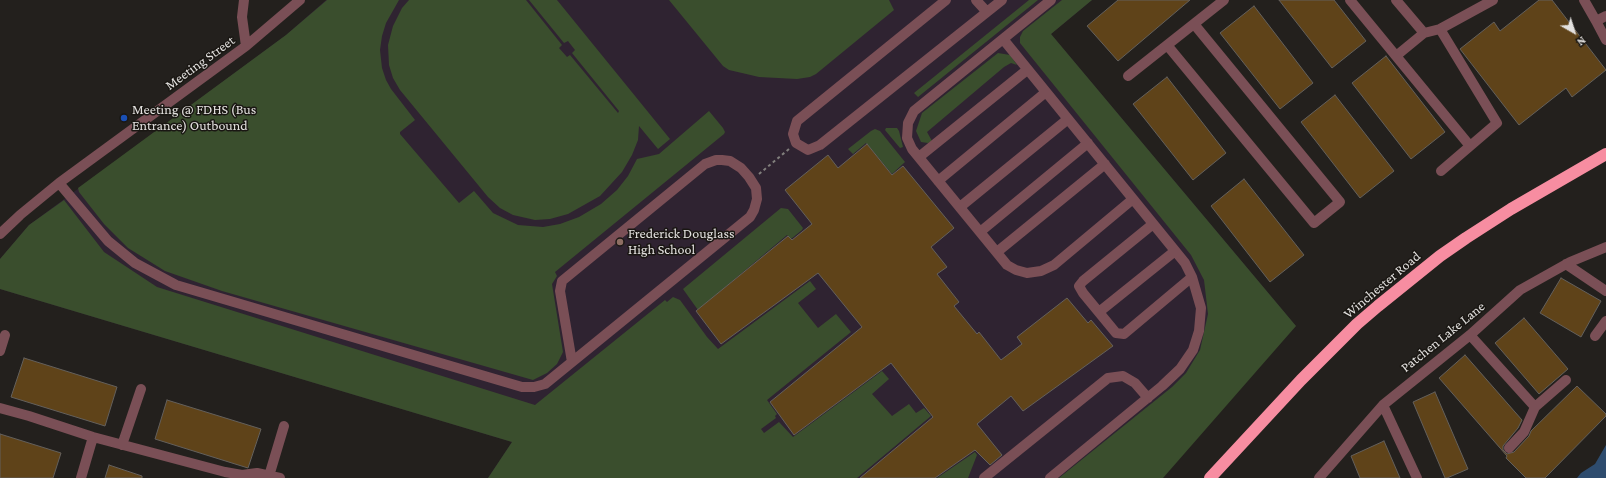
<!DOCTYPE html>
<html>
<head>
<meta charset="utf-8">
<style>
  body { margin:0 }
  #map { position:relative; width:1606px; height:478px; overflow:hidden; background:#23201d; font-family:"Crimson Pro",serif }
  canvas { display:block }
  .north { position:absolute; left:1554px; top:12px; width:40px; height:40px; -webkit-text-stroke:3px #1a1713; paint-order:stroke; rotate:141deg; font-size:11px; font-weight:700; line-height:16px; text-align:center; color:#e3e1df }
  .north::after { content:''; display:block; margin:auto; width:14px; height:18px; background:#e3e1df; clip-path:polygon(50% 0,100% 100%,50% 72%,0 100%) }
</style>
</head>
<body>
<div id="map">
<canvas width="1606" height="478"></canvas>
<div class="north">N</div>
</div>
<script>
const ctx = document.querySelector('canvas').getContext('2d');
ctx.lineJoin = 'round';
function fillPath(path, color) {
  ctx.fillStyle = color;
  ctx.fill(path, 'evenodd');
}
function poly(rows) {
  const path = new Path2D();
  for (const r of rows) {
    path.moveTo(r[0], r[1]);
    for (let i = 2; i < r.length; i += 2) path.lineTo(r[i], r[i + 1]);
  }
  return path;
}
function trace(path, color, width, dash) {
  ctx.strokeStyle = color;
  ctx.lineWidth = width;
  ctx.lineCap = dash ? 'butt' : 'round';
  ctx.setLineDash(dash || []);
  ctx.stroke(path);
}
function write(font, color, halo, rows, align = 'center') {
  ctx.font = font + ' "Crimson Pro",serif';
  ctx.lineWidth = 3;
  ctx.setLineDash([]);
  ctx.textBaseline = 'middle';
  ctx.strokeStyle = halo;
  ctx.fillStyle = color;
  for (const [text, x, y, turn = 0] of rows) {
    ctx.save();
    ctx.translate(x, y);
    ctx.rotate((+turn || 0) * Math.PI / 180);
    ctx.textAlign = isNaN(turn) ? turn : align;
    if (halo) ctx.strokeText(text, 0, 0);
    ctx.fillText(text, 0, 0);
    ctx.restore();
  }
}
fillPath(poly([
  [326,0,1092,0,1051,34,1296,326,1157,478,488,478,512,442,0,289,0,259,29,225,286,35]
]), '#2f2331');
fillPath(poly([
  [327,0,399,0,386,23,382,36,380,50,382,68,386,80,391,89,415,120,400,132,400,134,459,203,474,191,493,213,518,225,543,227,560,224,579,217,601,204,617,190,628,176,637,159,659,154,709,111,723,128,725,132,724,134,555,272,557,276,552,284,563,352,557,364,547,373,533,380,222,291,165,271,128,248,104,224,79,192,78,188,286,35],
  [409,0,526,0,562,45,559,48,567,57,570,55,618,113,619,111,572,53,575,50,568,41,564,43,529,0,557,0,670,139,658,149,639,126,638,140,632,155,622,172,600,196,568,214,550,219,535,220,513,215,500,208,488,197,400,90,393,78,389,65,388,45,393,26,402,8],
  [669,0,889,0,894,10,816,74,810,77,797,79,759,77,742,73,729,70,723,66],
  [1029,0,1038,0,918,97,914,93],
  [1062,0,1092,0,1051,34,1296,326,1163,478,1059,478,1172,387,1186,373,1200,350,1208,314,1204,280,1191,255,1020,43,1020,37,1023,31],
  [998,53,1010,55,1017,65,1011,63,1004,67,927,132,932,141,928,143,921,142,916,131,922,113],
  [886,128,897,128,899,131,903,147,900,148,885,130],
  [875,129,880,131,905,162,892,174,866,143,853,154,848,149,871,131],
  [64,200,104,252,157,287,535,405,665,300,667,302,673,297,680,300,707,337,718,349,810,281,816,289,798,303,818,328,836,314,851,332,767,400,777,414,775,416,776,418,761,429,764,433,779,422,793,437,882,371,889,379,872,394,892,416,909,404,916,413,924,408,931,416,857,478,488,478,512,442,0,289,0,259,29,225],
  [781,208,788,209,803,228,802,230,791,239,787,235,698,310,683,289],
  [975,452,977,455,968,478,937,478]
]), '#3a4e2d');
fillPath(poly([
  [1606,445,1606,478,1577,478,1581,473,1595,464]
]), '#2e4c6e');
const building = poly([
  [1118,0,1190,0,1118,61,1087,26,1118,0],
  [1279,0,1334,0,1366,41,1332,68,1279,0],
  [1539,0,1552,0,1606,70,1572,97,1566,88,1519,125,1460,49,1494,22,1500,31,1539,0],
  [1254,6,1313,83,1280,109,1220,33,1254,6],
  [1386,56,1445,132,1411,159,1352,83,1386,56],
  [1167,77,1226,153,1193,180,1133,104,1167,77],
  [1335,95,1394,171,1360,198,1301,122,1335,95],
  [867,144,892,175,903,166,954,228,931,247,947,267,937,274,959,302,954,306,977,334,979,332,1001,360,1022,344,1017,337,1067,298,1088,323,1091,320,1113,346,1023,411,1011,396,977,424,1002,455,990,465,975,450,935,478,860,478,933,417,891,363,794,435,770,402,862,327,818,273,721,344,696,311,788,236,792,240,812,224,785,190,828,155,838,168,867,144],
  [1244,179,1304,255,1270,282,1211,206,1244,179],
  [1561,278,1601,301,1581,337,1540,313,1561,278],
  [1524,318,1568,369,1539,394,1495,343,1524,318],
  [1465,355,1522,420,1518,428,1503,446,1503,450,1507,454,1514,452,1529,436,1531,431,1577,386,1606,414,1606,416,1545,478,1526,478,1506,458,1507,456,1439,378,1465,355],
  [24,358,117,387,105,426,11,397,24,358],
  [1435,392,1468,469,1447,478,1445,478,1413,402,1435,392],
  [167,400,261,429,248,468,155,439,167,400],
  [0,434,61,453,53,478,0,478,0,434],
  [1384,441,1400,478,1360,478,1351,456,1384,441],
  [109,465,142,476,142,478,105,478,109,465]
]);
fillPath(building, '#5f4319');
trace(building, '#64605c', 1);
trace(poly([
  [759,174,789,149]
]), '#817f7c', 2, [3, 3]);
trace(poly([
  [244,0,242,17,246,46],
  [946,0,797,121,793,134,796,143,808,150,820,145,1002,0],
  [976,0,987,12],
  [1051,0,914,111,908,123,907,138,912,149,1007,265,1016,270,1027,273,1041,271,1054,265,1133,199],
  [1350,0,1470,146],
  [1396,0,1424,33,1440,29],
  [1584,0,1596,21],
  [1606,16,1596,21,1606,40],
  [1003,39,1185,263,1192,277,1201,308,1199,331,1193,350,1180,369,1162,386,1050,478],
  [1167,45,1314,223,1340,202,1194,24],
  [1396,56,1424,33],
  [1128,76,1224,0],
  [919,157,1027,70],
  [1441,171,1497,123,1440,29,1493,0],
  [938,181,1046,92],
  [59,183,108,241,135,263,176,285,522,387,534,387,545,384,750,217,754,210,757,199,756,188,749,177,741,168,730,161,722,160,716,160,705,164,562,281,560,291,572,362],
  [960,207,1068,119],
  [1153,224,1083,281,1079,286,1083,293,1116,333,1124,334,1192,277],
  [980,232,1088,143],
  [0,234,20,215,59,183,246,46,300,0],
  [997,252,1105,164],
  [1566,264,1606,291],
  [1099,312,1175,251],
  [1470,335,1535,407],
  [1595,336,1606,321],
  [0,351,5,335],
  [1383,405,1417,478],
  [0,408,29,416,93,437,225,472,242,475,257,473,280,478],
  [122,445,141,389],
  [1509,448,1524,432,1535,407,1566,380],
  [269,476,284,426],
  [81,478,93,437],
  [984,478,1108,378,1123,376,1135,383,1148,398],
  [1319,478,1383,405,1470,335,1520,290,1570,262,1606,247]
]), '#7a4f56', 10);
trace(poly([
  [1210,478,1301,380,1357,324,1378,306,1440,256,1466,238,1511,209,1606,154]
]), '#f78da1', 12);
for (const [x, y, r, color] of [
  [124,118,4,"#1a4fb4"],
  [620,242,4,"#8d6e63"]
]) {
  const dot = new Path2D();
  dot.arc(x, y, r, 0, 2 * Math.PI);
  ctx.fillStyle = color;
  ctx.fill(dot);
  trace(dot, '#1a1713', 1.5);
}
write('14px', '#e3e1df', '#1a1713', [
  ["Meeting Street",200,63,-36],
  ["Winchester Road",1382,285,-40],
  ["Patchen Lake Lane",1443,337,-39]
]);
write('14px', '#e3e1df', '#1a1713', [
  ["Meeting @ FDHS (Bus",132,110],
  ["Entrance) Outbound",132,126],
  ["Frederick Douglass",628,234],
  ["High School",628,250]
], 'left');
</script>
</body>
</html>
